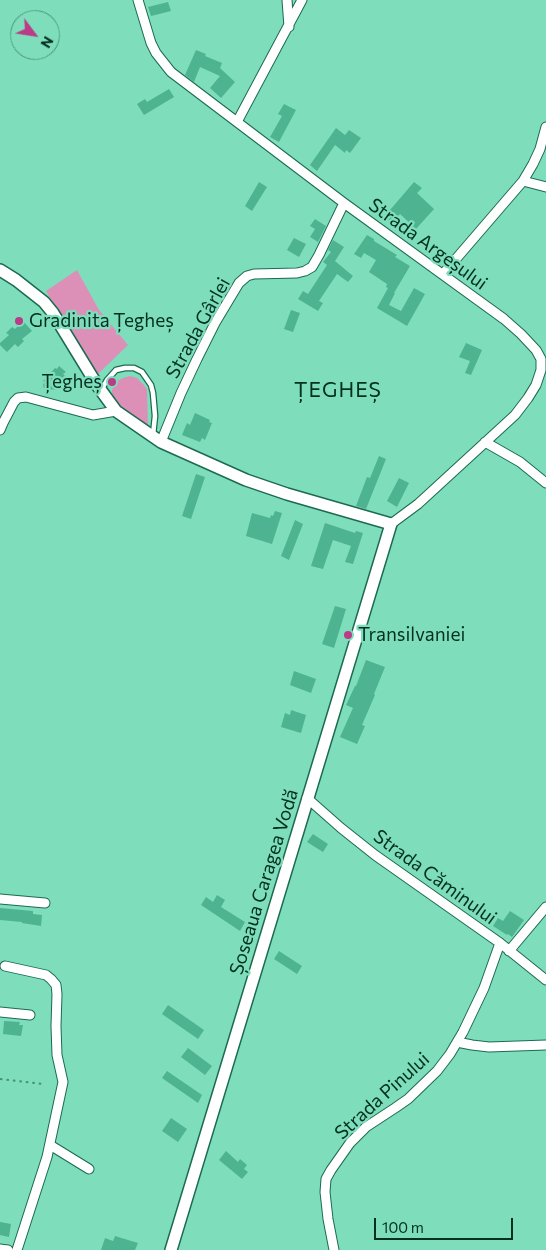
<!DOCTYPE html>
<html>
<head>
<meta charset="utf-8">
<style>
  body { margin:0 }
  #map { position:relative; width:546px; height:1250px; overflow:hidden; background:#7edebb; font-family:Commissioner,sans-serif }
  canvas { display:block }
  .north { position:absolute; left:10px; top:10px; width:50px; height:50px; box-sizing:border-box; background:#7edebb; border:1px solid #4d987e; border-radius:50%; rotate:121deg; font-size:14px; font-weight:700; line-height:20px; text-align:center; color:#043023 }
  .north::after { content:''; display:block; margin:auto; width:18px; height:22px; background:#ba3b87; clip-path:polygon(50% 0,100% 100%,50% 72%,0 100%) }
  .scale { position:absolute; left:374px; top:1218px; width:139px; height:22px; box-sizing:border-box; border:2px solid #043023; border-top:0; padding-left:6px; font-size:15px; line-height:18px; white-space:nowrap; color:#043023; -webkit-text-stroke:4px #7edebb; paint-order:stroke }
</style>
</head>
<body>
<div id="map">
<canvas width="546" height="1250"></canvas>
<div class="north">N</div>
<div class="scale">100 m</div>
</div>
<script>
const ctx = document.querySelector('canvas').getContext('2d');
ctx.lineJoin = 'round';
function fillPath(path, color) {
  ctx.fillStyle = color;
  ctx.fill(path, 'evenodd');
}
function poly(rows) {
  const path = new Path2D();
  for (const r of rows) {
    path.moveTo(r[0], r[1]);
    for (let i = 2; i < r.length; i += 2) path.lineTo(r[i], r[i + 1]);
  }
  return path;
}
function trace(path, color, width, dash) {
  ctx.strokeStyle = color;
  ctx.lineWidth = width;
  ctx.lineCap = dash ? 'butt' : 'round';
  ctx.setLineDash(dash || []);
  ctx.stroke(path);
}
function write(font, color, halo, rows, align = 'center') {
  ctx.font = font + ' Commissioner,sans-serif';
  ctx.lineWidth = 4.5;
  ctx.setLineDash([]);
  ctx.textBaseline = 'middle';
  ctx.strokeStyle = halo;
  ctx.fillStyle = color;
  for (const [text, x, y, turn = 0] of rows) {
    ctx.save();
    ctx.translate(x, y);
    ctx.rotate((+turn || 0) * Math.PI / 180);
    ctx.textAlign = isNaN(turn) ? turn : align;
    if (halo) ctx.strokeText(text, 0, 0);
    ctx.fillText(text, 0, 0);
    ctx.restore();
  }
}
fillPath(poly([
  [77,270,99,310,128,345,98,374,72,336,46,291],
  [130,376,137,378,143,384,147,389,148,429,131,416,117,402,112,394,112,390,117,381,123,378]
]), '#dc90b7');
fillPath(poly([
  [168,2,171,11,151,16,148,7],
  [196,50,206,54,205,56,222,63,220,68,235,82,221,98,210,88,220,76,200,67,194,82,185,75],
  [169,89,174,97,144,115,137,104,145,99,147,102],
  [284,104,296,110,279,142,270,137,282,116,278,114],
  [336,128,345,135,349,130,361,138,350,153,346,150,345,153,335,145,317,171,310,165],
  [259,182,267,187,252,211,245,206],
  [414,182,422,188,417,193,434,209,416,229,400,214,392,223,384,217],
  [315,219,326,226,318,242,310,237,315,229,310,226],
  [367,235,374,239,374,241,397,255,395,257,410,266,394,293,395,293,389,305,401,311,414,288,425,294,407,326,377,308,388,288,386,287,387,284,369,272,376,260,364,253,361,258,354,254],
  [294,238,306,244,299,257,287,250],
  [333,240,344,247,335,261,353,276,348,282,337,274,319,301,323,303,318,311,298,299,303,291,308,294,327,265,323,262,331,252,328,250],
  [291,310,300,313,293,332,284,329],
  [23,321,32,331,22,339,24,341,18,347,15,344,7,352,0,345,0,343,9,335,6,333,12,327,15,329],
  [466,343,482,350,471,375,465,373,470,361,459,357],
  [59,366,66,372,63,374,65,376,54,390,52,389,49,391,47,390,44,388,43,385,45,382,43,381,55,368,57,369],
  [195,413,210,420,209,422,212,423,205,440,202,438,200,442,182,435,187,423,190,425],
  [379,456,386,459,366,509,356,506,367,477,370,478],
  [196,474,205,477,191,519,182,516],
  [399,478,409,483,397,507,387,501],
  [275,511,282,513,272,544,246,536,252,513,270,518,271,515,273,516],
  [295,520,303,524,289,560,281,556],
  [325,523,355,533,356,531,363,533,353,564,345,562,351,546,333,540,323,569,311,566],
  [335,606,346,609,334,648,322,644],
  [366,660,385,667,374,694,375,695,362,725,365,726,357,744,340,737,353,708,346,705,355,686,356,686],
  [294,671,316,679,311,693,290,685],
  [291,710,306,715,301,733,281,727,285,713,290,715],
  [313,834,328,844,323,852,307,842],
  [217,895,225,900,221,907,245,922,240,931,201,905,206,897,213,902],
  [0,908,33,911,33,914,42,915,41,926,22,923,22,922,0,920],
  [510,911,524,920,512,937,508,934,507,935,493,926,498,918,503,921],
  [279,951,302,966,297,974,274,959],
  [168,1005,204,1030,198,1039,162,1014],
  [4,1021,20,1022,19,1025,23,1025,21,1036,3,1034],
  [188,1048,212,1066,205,1075,181,1057],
  [167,1071,202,1095,198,1103,162,1078],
  [171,1118,187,1129,178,1142,162,1131],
  [226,1151,238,1162,240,1159,247,1165,244,1169,248,1172,242,1179,219,1160],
  [0,1222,11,1224,9,1237,0,1235],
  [115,1236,138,1243,135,1250,101,1250,105,1238,113,1241]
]), '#4eb390');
const service = poly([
  [102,389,107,380,116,370,125,368,134,368,142,372,151,385,153,393,155,416,153,435]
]);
const minor = poly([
  [138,0,151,43,156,53,171,72,344,203,504,319,521,334,536,350,541,359,541,370,536,385,528,398,515,415,418,504,391,524],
  [287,0,289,27],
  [237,122,302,0],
  [523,181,546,187],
  [443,274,523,181,533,164,540,149,546,127],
  [0,430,3,423,14,402,18,398,26,397,93,415,116,411],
  [161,442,181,393,197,359,215,323,239,283,247,276,254,274,297,273,305,271,312,267,319,255,344,203],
  [485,442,520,462,546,483],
  [307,798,341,828,375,855,500,943,546,980],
  [0,899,45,903],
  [509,951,546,907],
  [5,966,46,975,51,979,56,985,57,994,56,1026,57,1055,63,1082,47,1157,17,1250],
  [0,1012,30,1015],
  [457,1042,472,1045,489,1047,546,1045],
  [50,1145,89,1169],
  [0,1249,8,1250],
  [334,1250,328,1219,325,1192,326,1179,331,1170,350,1143,366,1127,395,1108,408,1099,437,1071,450,1054,463,1032,484,988,500,943]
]);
const tertiary = poly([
  [0,270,16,280,44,302,53,313,97,385,116,411,161,442,246,480,287,494,391,524,171,1250]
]);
trace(service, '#1c6a52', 7);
trace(minor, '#1c6a52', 11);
trace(tertiary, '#1c6a52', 14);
trace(poly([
  [0,1079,43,1084]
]), '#479077', 2, [2.5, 4]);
trace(service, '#fff', 4.5);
trace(minor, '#fff', 9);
trace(tertiary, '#fff', 11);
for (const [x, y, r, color] of [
  [19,321,5,"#ba3b87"],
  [112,382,5,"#ba3b87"],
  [348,635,5,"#ba3b87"]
]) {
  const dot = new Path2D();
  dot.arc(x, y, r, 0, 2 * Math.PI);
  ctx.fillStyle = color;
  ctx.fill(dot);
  trace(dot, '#7edebb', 2);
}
write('19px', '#043023', '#7edebb', [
  ["Strada Argeșului",428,244,36],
  ["Strada Gârlei",198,328,-61],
  ["Strada Căminului",435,877,36],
  ["Șoseaua Caragea Vodă",264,882,-73],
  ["Strada Pinului",382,1096,-42]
]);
write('19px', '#043023', '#7edebb', [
  ["Gradinita Țegheș",29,321],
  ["Țegheș",102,382,"right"],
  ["Transilvaniei",358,635]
], 'left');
ctx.letterSpacing = '1px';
write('21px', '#043023', '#7edebb', [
  ["ȚEGHEȘ",338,390]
]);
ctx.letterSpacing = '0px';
</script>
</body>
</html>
